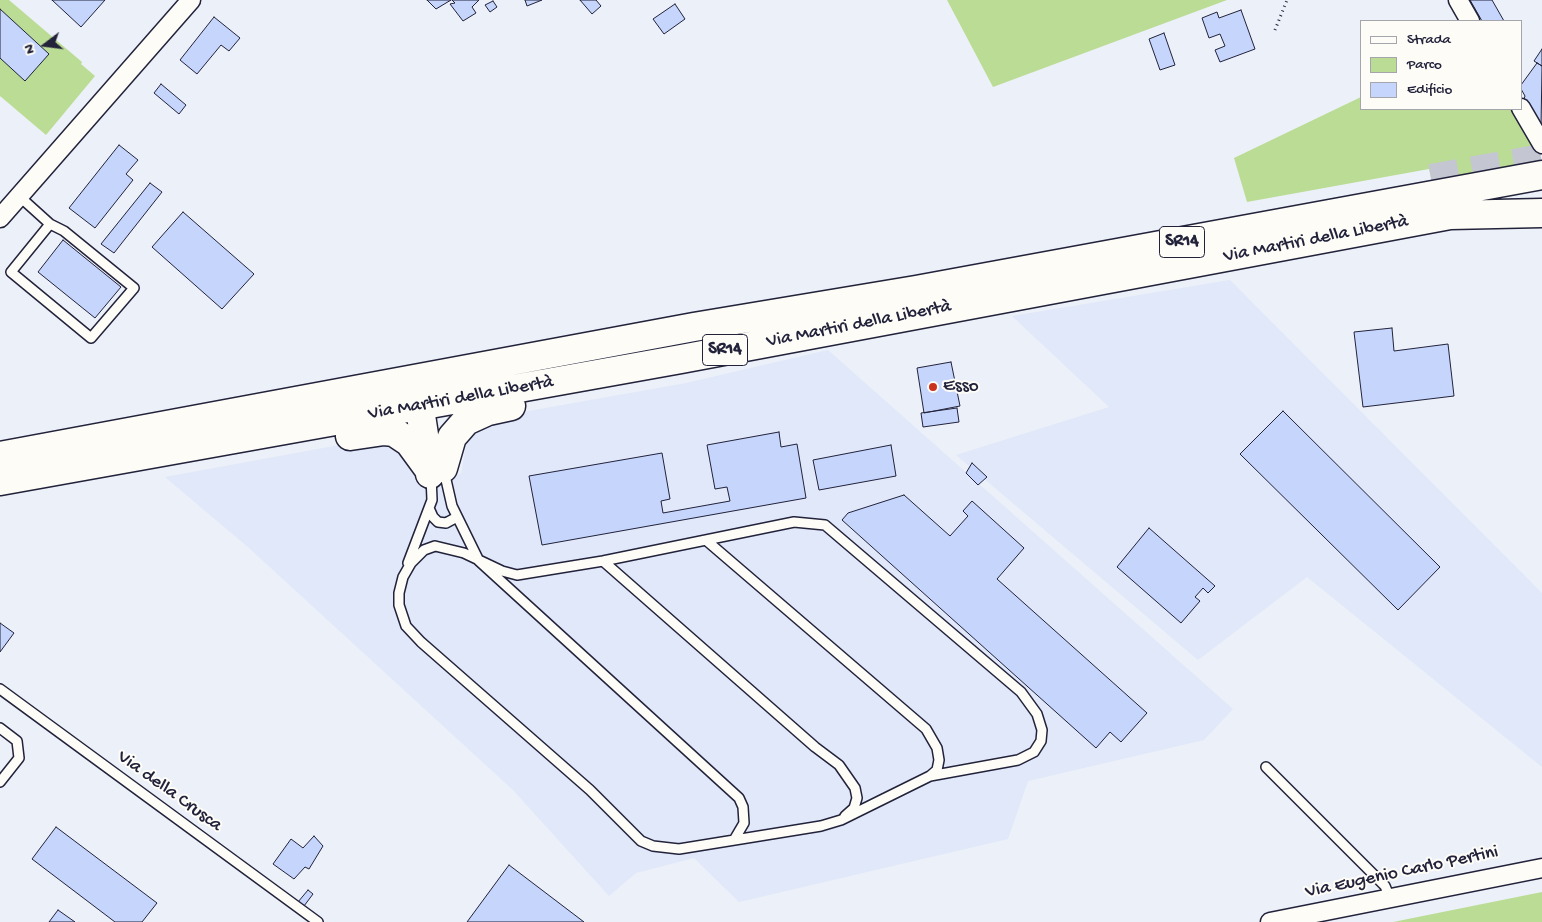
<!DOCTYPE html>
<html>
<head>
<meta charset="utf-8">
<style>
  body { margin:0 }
  #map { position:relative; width:1542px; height:922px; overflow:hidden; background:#ecf0f8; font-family:"Gochi Hand",sans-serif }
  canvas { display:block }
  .legend { position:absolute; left:1360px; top:20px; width:162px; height:90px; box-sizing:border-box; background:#fdfcf7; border:1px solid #a5a5ac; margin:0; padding:6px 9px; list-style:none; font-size:15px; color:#22223b }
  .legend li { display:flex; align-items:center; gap:10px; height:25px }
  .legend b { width:25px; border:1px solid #a5a5ac }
  .north { position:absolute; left:20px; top:20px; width:50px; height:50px; -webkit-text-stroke:4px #fdfcf7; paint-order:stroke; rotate:255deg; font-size:14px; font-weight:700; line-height:20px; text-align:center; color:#22223b }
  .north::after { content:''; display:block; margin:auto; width:18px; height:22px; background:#22223b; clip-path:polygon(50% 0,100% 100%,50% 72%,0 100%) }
</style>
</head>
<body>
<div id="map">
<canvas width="1542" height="922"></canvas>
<ul class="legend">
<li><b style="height:6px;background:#fdfcf7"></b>Strada</li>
<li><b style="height:14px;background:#bbdc95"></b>Parco</li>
<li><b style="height:14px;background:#c5d5fb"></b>Edificio</li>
</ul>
<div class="north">N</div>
</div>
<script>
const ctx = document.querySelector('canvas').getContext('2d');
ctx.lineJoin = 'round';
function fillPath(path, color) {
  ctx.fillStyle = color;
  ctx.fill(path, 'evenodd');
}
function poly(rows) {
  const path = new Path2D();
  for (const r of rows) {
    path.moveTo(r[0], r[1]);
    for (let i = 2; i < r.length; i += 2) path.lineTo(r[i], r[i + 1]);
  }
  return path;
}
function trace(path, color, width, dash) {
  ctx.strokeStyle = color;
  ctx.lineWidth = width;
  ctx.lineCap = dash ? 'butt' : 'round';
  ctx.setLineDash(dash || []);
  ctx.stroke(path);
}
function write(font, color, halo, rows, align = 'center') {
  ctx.font = font + ' "Gochi Hand",sans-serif';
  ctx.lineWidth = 4;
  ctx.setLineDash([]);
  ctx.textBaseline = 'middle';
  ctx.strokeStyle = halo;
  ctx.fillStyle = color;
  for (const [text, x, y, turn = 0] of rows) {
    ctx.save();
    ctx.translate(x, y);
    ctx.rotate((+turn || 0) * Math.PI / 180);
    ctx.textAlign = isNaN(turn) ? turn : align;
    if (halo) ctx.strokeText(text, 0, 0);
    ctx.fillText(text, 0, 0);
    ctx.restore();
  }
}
fillPath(poly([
  [1230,280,1542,593,1542,767,1307,577,1198,660,956,455,1109,407,1012,316],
  [828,350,1233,709,1204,740,1028,781,1008,839,739,902,694,858,636,873,609,896,513,790,249,548,165,477,372,439,397,448,414,468,418,481,461,474,466,446,473,435,482,424,495,417,686,383]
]), '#e0e8f9');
fillPath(poly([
  [0,0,9,0,82,62,81,64,95,76,46,135,0,96],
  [947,0,1227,0,993,87],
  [1361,97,1361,109,1516,109,1539,149,1542,164,1433,187,1429,169,1247,202,1234,158],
  [1542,892,1542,922,1393,922,1527,895]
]), '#bbdc95');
const building = poly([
  [52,0,105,0,81,27,52,0],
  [427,0,451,0,436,9,427,0],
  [452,0,479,0,472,7,476,13,463,21,450,4,455,3,452,0],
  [525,0,542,0,527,6,525,0],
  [580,0,596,0,601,6,592,14,580,0],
  [1470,0,1492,0,1504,21,1482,21,1470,0],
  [493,1,497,7,490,12,485,5,493,1],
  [675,4,685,19,664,34,653,19,675,4],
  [0,9,49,54,25,81,0,58,0,9],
  [1241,10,1255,49,1220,62,1215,50,1225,46,1220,34,1209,38,1202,18,1217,12,1219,18,1241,10],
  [214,17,240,38,229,51,221,45,197,74,180,60,214,17],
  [1164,33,1175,65,1160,70,1149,39,1164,33],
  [1542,49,1542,66,1534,61,1542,49],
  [1537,63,1542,66,1541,128,1524,99,1525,96,1521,89,1521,85,1537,63],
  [161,84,186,105,179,114,154,93,161,84],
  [119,145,138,160,126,174,133,180,95,228,69,208,119,145],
  [150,183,162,192,114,253,101,244,150,183],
  [183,212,254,274,222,309,152,247,183,212],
  [63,240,121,287,95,318,38,272,63,240],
  [1392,328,1394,351,1448,344,1454,396,1363,407,1354,332,1392,328],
  [951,362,960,406,924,413,917,368,951,362],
  [957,408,959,422,923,427,921,413,957,408],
  [1283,411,1440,567,1398,610,1240,454,1283,411],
  [779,432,781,447,797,444,806,498,542,545,529,476,662,453,670,499,661,501,663,513,730,501,727,487,715,489,707,445,779,432],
  [891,445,896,476,819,490,813,460,891,445],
  [972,463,987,477,978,485,966,473,972,463],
  [904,495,950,536,968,516,963,511,972,501,1024,548,997,579,1147,713,1121,742,1110,732,1096,748,842,520,848,513,904,495],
  [1149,528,1215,586,1208,593,1203,588,1195,597,1200,601,1181,623,1117,567,1149,528],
  [0,623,14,633,0,652,0,623],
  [56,827,157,903,142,922,115,922,32,859,56,827],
  [314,836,323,846,309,869,305,867,294,879,273,864,291,839,303,848,314,836],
  [509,865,584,922,467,922,509,865],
  [308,890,313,894,304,906,298,902,308,890],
  [58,910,75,922,49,922,58,910]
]);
fillPath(building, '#c5d5fb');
trace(building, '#22223b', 1);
trace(poly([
  [1431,178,1542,158]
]), '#c4c7d2', 28, [28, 14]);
const lane = poly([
  [19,196,50,224,64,231,134,288,91,338,11,272,50,224],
  [444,471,452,506,479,561,739,798,743,807,744,823,734,840],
  [429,508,433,517,438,522,446,523,457,517],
  [707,541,926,729,937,748,939,760,937,770,930,776,841,820,821,826,679,849,653,846,641,841,590,790,421,642,406,626,399,605,399,593,403,577,411,563,424,550,435,546,464,553,502,571,517,575,603,561,794,522,825,525,1021,692,1037,714,1042,730,1041,741,1034,752,1018,760,930,776],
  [603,561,815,747,839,765,855,788,857,798,854,808,845,816],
  [408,563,432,500,431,476],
  [0,689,318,922],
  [0,728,17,741,19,758,0,782],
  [1266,767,1385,886,1390,898]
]);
const street = poly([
  [1458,0,1470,21],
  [1521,108,1542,144],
  [0,218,191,0],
  [1270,922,1542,868]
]);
const primary = poly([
  [430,392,423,399,420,409,430,474],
  [350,436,384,431,394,432,409,442,428,468],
  [0,456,694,327,916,290,1542,175],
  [443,468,452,437,466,421,488,411,511,406],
  [0,481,681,359,1450,215,1542,213]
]);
trace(lane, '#22223b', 12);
trace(street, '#22223b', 21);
trace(primary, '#22223b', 31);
trace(poly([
  [1275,30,1287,0]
]), '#22223b', 3, [1, 4]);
trace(lane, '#fdfcf7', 9);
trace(street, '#fdfcf7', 18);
trace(primary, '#fdfcf7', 28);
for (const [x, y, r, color] of [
  [933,387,5,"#c8321e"]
]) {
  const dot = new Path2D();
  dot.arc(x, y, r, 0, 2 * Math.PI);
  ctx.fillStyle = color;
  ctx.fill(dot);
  trace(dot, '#fdfcf7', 2);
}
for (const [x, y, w] of [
  [1182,242,45],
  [725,350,45]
]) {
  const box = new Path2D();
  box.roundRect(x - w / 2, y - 15.5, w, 31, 4);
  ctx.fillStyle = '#fdfcf7';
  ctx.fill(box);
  trace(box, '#22223b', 1);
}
write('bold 18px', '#22223b', null, [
  ["SR14",1182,242],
  ["SR14",725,350]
]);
write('19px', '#22223b', '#fdfcf7', [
  ["Via Martiri della Libertà",1316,240,-11],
  ["Via Martiri della Libertà",859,325,-11],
  ["Via Martiri della Libertà",461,399,-10],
  ["Via della Crusca",169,792,36],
  ["Via Eugenio Carlo Pertini",1402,873,-12]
]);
write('19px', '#22223b', '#fdfcf7', [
  ["Esso",943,387]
], 'left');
</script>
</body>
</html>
